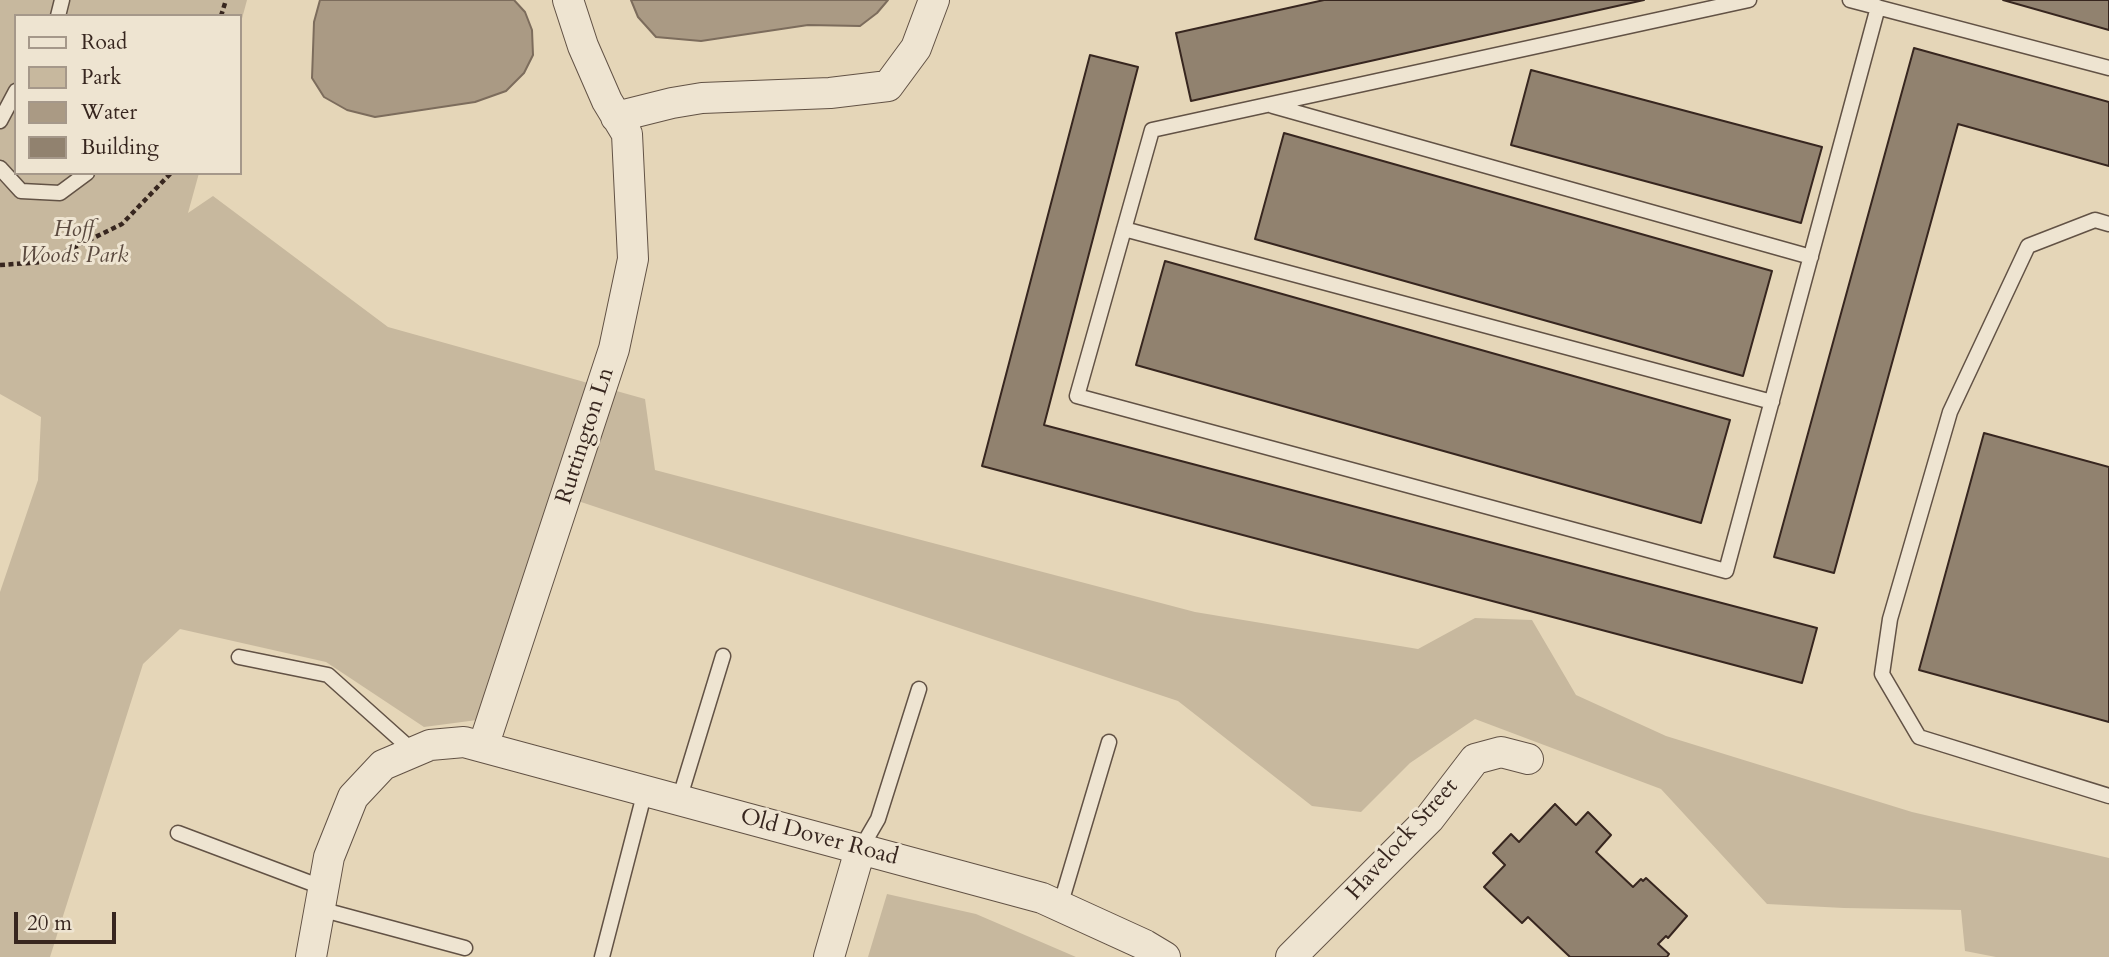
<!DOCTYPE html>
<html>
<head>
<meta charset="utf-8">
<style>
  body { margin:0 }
  #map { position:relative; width:2109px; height:957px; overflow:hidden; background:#e5d6b8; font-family:Cardo,serif }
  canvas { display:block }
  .legend { position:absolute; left:14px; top:14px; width:228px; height:161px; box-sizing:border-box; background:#eee4d1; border:2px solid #a5988a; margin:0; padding:9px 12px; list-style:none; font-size:21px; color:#37261f }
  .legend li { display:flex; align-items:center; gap:14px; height:35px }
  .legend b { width:35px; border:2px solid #a5988a }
  .scale { position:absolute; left:14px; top:912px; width:102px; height:32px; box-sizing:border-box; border:4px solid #37261f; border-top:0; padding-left:9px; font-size:21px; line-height:24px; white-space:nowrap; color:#37261f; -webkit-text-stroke:5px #eee4d1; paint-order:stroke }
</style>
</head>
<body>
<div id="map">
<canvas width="2109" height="957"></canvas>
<ul class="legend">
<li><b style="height:9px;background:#eee4d1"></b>Road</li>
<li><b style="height:19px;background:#c7b89e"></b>Park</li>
<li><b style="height:19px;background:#aa9a84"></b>Water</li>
<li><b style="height:19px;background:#91826f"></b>Building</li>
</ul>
<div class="scale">20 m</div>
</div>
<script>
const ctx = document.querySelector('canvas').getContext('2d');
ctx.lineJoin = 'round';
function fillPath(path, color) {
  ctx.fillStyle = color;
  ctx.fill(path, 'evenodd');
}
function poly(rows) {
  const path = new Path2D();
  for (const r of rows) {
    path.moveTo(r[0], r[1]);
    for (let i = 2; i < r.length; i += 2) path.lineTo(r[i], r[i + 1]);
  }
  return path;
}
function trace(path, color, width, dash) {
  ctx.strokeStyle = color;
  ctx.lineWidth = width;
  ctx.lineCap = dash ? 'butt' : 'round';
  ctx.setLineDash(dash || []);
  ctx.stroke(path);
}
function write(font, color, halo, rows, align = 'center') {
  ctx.font = font + ' Cardo,serif';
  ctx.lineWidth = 6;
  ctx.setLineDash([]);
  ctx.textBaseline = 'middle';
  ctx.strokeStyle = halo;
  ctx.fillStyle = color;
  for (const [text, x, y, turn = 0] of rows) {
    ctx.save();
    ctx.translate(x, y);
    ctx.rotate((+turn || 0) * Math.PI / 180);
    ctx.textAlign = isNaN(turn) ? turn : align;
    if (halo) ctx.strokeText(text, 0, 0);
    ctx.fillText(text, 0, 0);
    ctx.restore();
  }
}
fillPath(poly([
  [0,0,247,0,240,26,240,16,16,16,16,173,199,173,188,213,213,196,388,327,645,399,655,470,1195,612,1418,649,1475,618,1532,620,1576,695,1666,736,1912,812,2109,858,2109,957,1996,957,1965,951,1961,910,1844,908,1767,904,1661,789,1475,719,1410,763,1361,812,1312,806,1178,701,554,493,477,720,424,727,326,662,180,629,143,664,50,957,0,957,0,592,38,480,41,417,0,394],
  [887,894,976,914,1076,957,868,957]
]), '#c7b89e');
const water = poly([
  [320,0,514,0,525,12,532,30,533,55,524,73,506,91,475,102,375,117,347,110,324,97,312,78,314,22,320,0],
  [631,0,888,0,877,13,860,26,808,25,701,41,656,37,638,17,631,0]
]);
fillPath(water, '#aa9a84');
trace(water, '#7c6c5c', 2);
const building = poly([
  [1324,0,1644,0,1191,101,1176,33,1324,0],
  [2003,0,2109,0,2109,30,2003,0],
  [1914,48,2109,102,2109,166,1958,124,1834,573,1774,557,1914,48],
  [1090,55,1138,67,1044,425,1817,628,1802,683,982,466,1090,55],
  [1531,70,1822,147,1801,223,1511,145,1531,70],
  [1284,133,1772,271,1743,376,1255,239,1284,133],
  [1165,261,1730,420,1701,523,1136,365,1165,261],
  [1984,433,2109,467,2109,722,1919,670,1984,433],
  [1555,804,1576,825,1588,812,1611,835,1596,852,1633,887,1641,879,1643,881,1646,878,1687,916,1668,938,1666,936,1658,944,1669,954,1667,957,1570,957,1528,917,1522,923,1484,887,1505,865,1493,853,1511,834,1519,842,1555,804]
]);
fillPath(building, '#91826f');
trace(building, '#37261f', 2);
const lane = poly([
  [1749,0,1152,130,1077,396,1726,571,1878,7],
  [1850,0,2109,68],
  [58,16,62,0],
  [1273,106,1811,257],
  [0,121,16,91],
  [0,168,21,191,60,193,87,173],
  [2109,224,2095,220,2028,246,1950,412,1890,619,1882,674,1919,737,2109,796],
  [1124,229,1772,402],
  [239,657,328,675,414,752],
  [679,800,723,656],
  [178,833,324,888],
  [860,850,878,819,919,689],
  [1060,906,1109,742],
  [320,909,465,948],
  [602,957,645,791]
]);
const street = poly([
  [616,117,672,103,702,98,830,93,888,86,916,48,934,0],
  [483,747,614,349,633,259,627,134,607,101,583,46,568,0],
  [311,957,329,857,353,797,383,765,430,745,464,742,1042,898,1145,945,1165,957],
  [829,957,860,850],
  [1291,957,1429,819,1475,759,1501,752,1528,759]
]);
trace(lane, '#625245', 17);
trace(street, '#625245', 32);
trace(poly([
  [221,16,226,0],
  [0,265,44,262,122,224,171,173]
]), '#37261f', 4.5, [5, 3.5]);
trace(lane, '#eee4d1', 14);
trace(street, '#eee4d1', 30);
write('italic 23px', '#5b4a3f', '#eee4d1', [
  ["Hoff",74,231],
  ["Woods Park",74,257]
]);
write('23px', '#37261f', '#eee4d1', [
  ["Ruttington Ln",586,436,-72],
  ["Old Dover Road",819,838,15],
  ["Havelock Street",1403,840,-48]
]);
</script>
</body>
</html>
